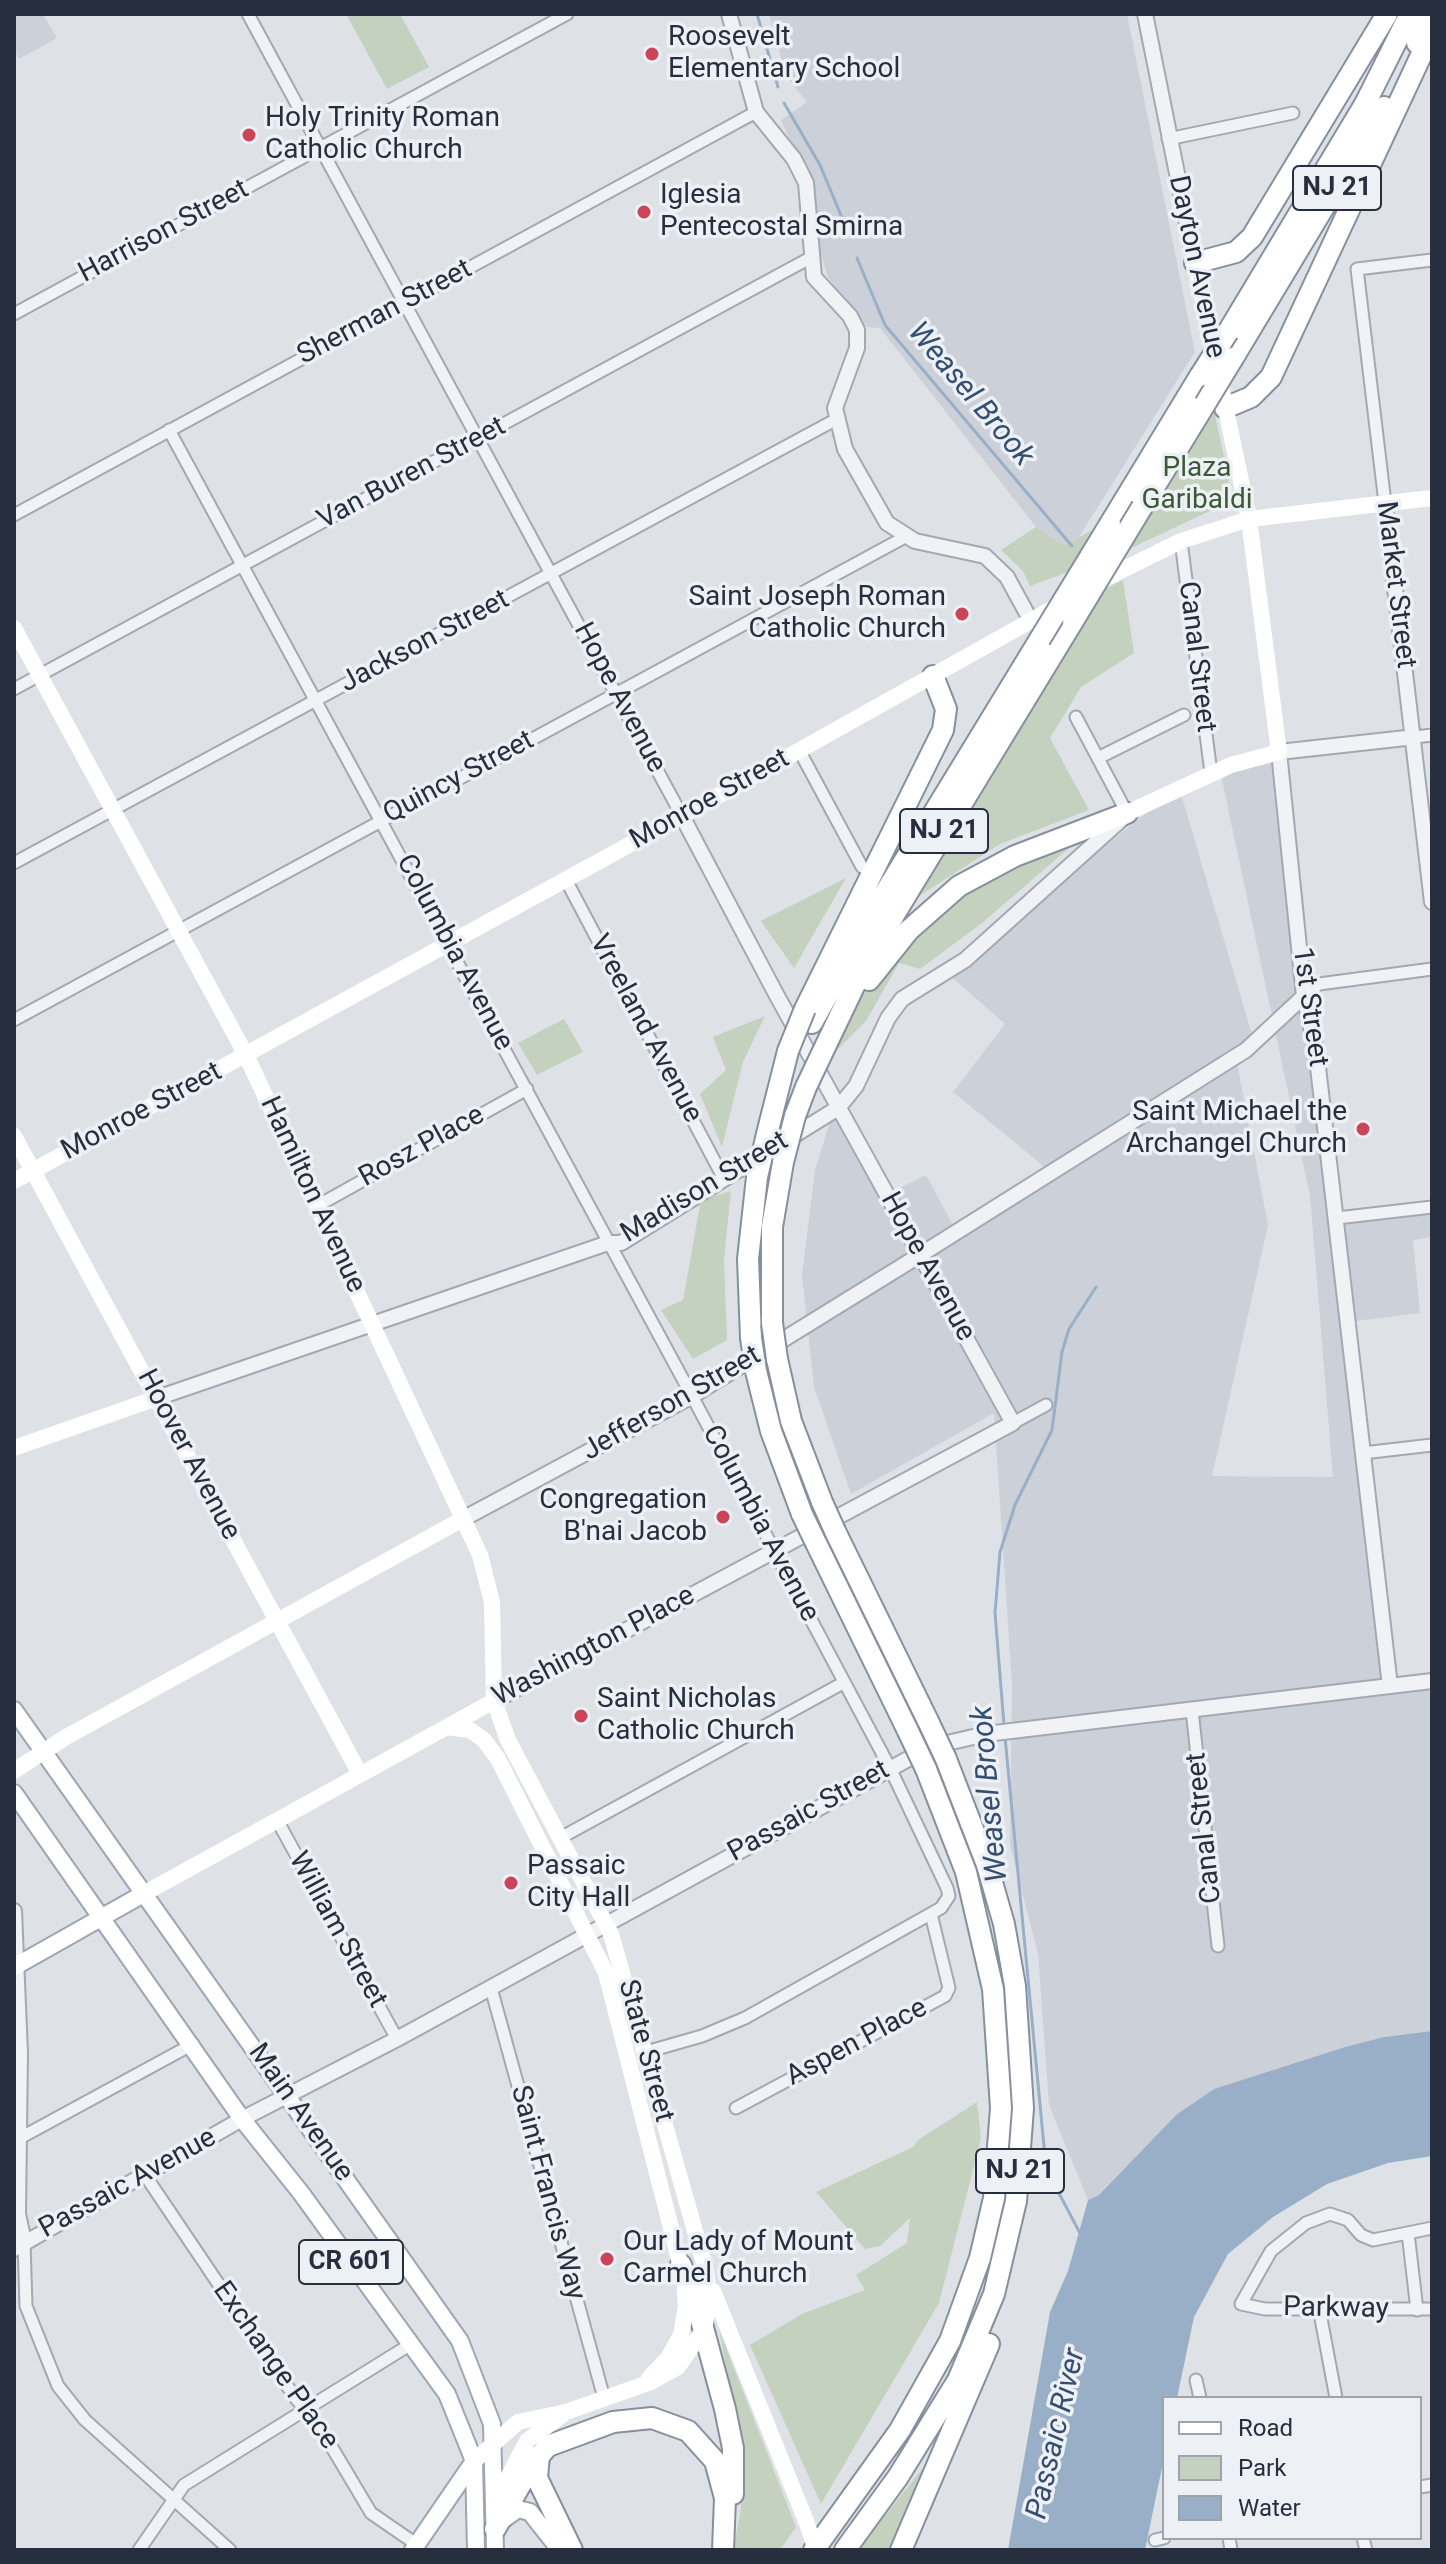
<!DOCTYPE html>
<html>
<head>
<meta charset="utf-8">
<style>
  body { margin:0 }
  #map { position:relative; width:1446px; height:2564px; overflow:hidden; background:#dee2e7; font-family:Roboto,sans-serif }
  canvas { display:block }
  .frame { position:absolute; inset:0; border:16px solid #272f3e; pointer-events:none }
  .legend { position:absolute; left:1162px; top:2396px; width:260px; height:144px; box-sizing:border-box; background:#edf0f5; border:2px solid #9ea3ac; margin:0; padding:10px 14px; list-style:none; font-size:24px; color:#272f3e }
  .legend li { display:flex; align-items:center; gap:16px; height:40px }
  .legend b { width:40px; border:2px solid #9ea3ac }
</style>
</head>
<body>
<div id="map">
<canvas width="1446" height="2564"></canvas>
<div class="frame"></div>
<ul class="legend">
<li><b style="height:10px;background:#fff"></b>Road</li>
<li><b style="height:22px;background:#c4d1bf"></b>Park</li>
<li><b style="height:22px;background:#99afc7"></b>Water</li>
</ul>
</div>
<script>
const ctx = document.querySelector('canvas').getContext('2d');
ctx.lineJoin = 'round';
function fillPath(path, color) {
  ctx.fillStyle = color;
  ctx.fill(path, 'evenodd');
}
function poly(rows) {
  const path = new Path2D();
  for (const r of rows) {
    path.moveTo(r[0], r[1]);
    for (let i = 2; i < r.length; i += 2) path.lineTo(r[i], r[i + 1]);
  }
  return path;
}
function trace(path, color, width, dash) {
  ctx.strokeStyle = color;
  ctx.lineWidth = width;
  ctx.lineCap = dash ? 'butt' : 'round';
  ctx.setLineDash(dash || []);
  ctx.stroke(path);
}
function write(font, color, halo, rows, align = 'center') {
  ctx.font = font + ' Roboto,sans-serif';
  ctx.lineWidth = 7;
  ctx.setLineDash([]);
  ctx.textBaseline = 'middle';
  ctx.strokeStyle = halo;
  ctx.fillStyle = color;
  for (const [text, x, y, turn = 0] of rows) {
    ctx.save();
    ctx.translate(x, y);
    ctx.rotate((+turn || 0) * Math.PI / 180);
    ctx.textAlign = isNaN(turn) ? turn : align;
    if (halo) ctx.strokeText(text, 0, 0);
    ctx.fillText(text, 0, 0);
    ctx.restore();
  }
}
fillPath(poly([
  [14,14,43,14,57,38,19,59,14,49],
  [769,14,1127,14,1195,352,1079,537,1064,545,1036,527,880,328,866,327,828,277,821,254,815,197,781,120,807,102,786,76],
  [1280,750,1336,1218,1432,1208,1432,1237,1413,1240,1420,1313,1349,1322,1392,1683,1432,1679,1432,2031,1384,2037,1345,2047,1214,2089,1176,2115,1099,2195,1088,2200,1049,2105,1038,1954,1010,1845,1012,1685,994,1413,851,1494,814,1387,802,1275,815,1170,837,1099,889,1193,926,1175,958,1234,1052,1173,953,1092,1005,1024,946,972,1179,787,1255,1045,1236,1058,1268,1225,1212,1476,1333,1477,1310,1196,1220,770]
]), '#ccd1d9');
fillPath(poly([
  [346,14,400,14,429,67,387,89],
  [1213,406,1229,479,1226,496,1212,510,1127,550,1030,586,1023,571,1001,550,1036,527,1064,545,1154,498],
  [1123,580,1134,653,1081,687,1050,738,1089,810,1000,844,919,896,1103,590],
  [1092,828,981,924,920,969,899,963,866,1021,836,1051,860,999,889,959,963,888],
  [846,878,794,968,761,921],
  [765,1016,743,1062,722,1147,700,1094,726,1070,713,1037],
  [564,1019,583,1052,537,1075,518,1043],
  [731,1191,724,1259,727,1340,693,1359,661,1310,683,1300,701,1200],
  [977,2102,981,2138,939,2303,821,2504,750,2345,802,2314,865,2290,856,2275,907,2243,910,2218,880,2246,865,2249,816,2192,913,2147,918,2140],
  [719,2330,796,2527,780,2550,733,2550,741,2509,740,2436],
  [923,2468,894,2550,857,2550]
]), '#c4d1bf');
fillPath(poly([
  [1432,2031,1432,2156,1388,2163,1327,2184,1273,2217,1228,2254,1194,2317,1177,2398,1164,2398,1164,2458,1145,2550,1008,2550,1050,2312,1068,2271,1088,2200,1099,2195,1176,2115,1214,2089,1345,2047,1384,2037]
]), '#99afc7');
trace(poly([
  [757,14,778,87],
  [784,103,820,165,845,225],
  [857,258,885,325,1072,546],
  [1004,1725,995,1613,1000,1552,1015,1505,1052,1430,1062,1352,1069,1329,1096,1287],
  [1005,1737,1045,2157,1053,2182,1081,2235]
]), '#99afc7', 3);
const minor = poly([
  [248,14,682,816],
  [1168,139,1293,113],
  [14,314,567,14],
  [169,430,692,1396,890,1768,947,1888,949,1896,941,1908,745,2018,702,2036,646,2052],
  [1385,503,1357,269,1432,260],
  [14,515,756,112],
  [1181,541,1211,773],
  [14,689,810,258],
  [1076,717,1127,813],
  [1415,737,1432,735],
  [799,750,862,867],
  [1098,758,1184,715],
  [14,863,835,420],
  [566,880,724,1179],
  [1304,996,1319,984,1432,969],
  [14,1020,905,537],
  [317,1206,527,1089],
  [1337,1218,1432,1207],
  [1013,1423,1046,1405],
  [1363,1453,1432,1445],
  [1192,1710,1218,1946],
  [277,1820,397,2039],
  [562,1837,843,1683],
  [491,1988,604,2398],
  [736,2108,945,1996,949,1988,931,1914],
  [20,2138,193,2044],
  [145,2175,294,2396,321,2429,371,2513,416,2544],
  [1432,2228,1373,2240,1361,2235,1348,2220,1330,2214,1306,2223,1271,2251,1241,2304,1265,2309,1432,2309],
  [1408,2233,1417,2310],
  [24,2242,26,2306,58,2386,85,2420,230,2550],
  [1319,2308,1336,2398],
  [1196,2380,1200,2398],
  [1420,2487,1432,2485],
  [1229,2538,1231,2550],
  [1363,2538,1366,2550],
  [1155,2540,1164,2538],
  [139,2550,184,2485,411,2344]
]);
const tertiary = poly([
  [729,14,756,112,794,159,806,183,814,277,850,316,857,330,857,348,835,408,845,449,887,523,915,541,985,556,1007,577,1031,621],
  [1145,14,1195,263],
  [1385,503,1432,902],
  [157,1398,608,1243,621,1243,838,1108,856,1086,888,1018,902,999,965,960,1124,817],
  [461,1520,692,1396,920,1255,1246,1050,1304,996],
  [1390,1686,1316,1050,1304,996,1279,752,1415,737],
  [494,1701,1013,1423,776,994,682,816],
  [14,1911,20,2053,18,2214,24,2242],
  [14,2249,242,2119,397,2039,930,1747,986,1734,1432,1681]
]);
const primary = poly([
  [14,1710,460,2341,492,2424,495,2550],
  [14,1793,242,2119,301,2193,447,2394,474,2461,476,2550],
  [14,1967,145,1893],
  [504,2519,518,2509,530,2512,560,2550],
  [413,2550,474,2461]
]);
const motorway = poly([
  [1417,43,1430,14],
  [1195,263,1236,252,1252,237,1387,14],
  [1228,332,1365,104,1410,14],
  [1233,358,1384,107],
  [1225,408,1251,397,1271,377,1432,32],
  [1142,507,1205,404],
  [1110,524,1200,376],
  [869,980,909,930,959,886,1015,856,1127,813],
  [805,1009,943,730,946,709,933,676],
  [812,1023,880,901,1040,639],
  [825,1047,858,978,897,910,1073,621],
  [795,1116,806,1087],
  [767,1134,788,1051],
  [772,1323,772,1227,783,1162],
  [751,1338,748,1259,757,1177],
  [777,1359,791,1421,822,1502],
  [756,1371,771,1431,802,1514],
  [835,1531,928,1721],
  [816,1543,908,1731],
  [681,2265,698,2309,725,2409,733,2448,733,2494],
  [539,2455,537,2478,572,2550],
  [495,2529,533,2463,548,2446,613,2422,652,2418,688,2431,715,2461,725,2498,723,2550],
  [814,2550,900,2430,950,2341,980,2258,994,2198,1001,2108,993,1989,966,1872,926,1769],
  [845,2550,898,2477,958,2380,994,2294,1016,2201,1023,2108,1015,1986,1004,1924,987,1865,946,1759],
  [901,2550,989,2344]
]);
trace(minor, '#a3a9b1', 15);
trace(tertiary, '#a3a9b1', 18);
trace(primary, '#9ea6b3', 20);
trace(motorway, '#868f9e', 24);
trace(minor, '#f0f2f6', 11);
trace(tertiary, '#f0f2f6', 14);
trace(poly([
  [1096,583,1181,541,1249,519,1432,498],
  [14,628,246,1055,480,1555,492,1602,494,1701,508,1740,611,1934,706,2270,709,2301,704,2329,678,2367,651,2382,566,2412,518,2422,474,2461],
  [1127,813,1231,765,1279,752,1249,519,1195,263],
  [14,1136,360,1774],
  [14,1181,682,816,1059,605],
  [14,1448,157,1398],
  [447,1727,470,1730,484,1740,498,1759,606,1973,684,2279,686,2307,681,2335,668,2358,649,2378],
  [14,1771,66,1737,461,1520],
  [145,1893,494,1701],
  [713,2291,806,2521],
  [498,2517,507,2479,527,2441,562,2415]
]), '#fff', 16);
trace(primary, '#fff', 16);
trace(motorway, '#fff', 20);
const motorwayBridge = poly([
  [1200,376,1228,332],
  [1205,404,1233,358],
  [1073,621,1142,507],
  [1040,639,1110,524],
  [788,1051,805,1009],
  [806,1087,825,1047],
  [783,1162,795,1116],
  [757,1177,767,1134],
  [772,1323,777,1359],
  [751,1338,756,1371],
  [822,1502,835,1531],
  [802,1514,816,1543],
  [928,1721,946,1759],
  [908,1731,926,1769]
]);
trace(motorwayBridge, '#868f9e', 24, []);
trace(poly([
  [806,2521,816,2550]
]), '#fff', 16);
trace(motorwayBridge, '#fff', 20);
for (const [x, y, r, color] of [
  [652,54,8,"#cb4458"],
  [249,135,8,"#cb4458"],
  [644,212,8,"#cb4458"],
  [962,614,8,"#cb4458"],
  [1363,1129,8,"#cb4458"],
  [723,1517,8,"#cb4458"],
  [581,1716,8,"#cb4458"],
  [511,1883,8,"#cb4458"],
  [607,2259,8,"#cb4458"]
]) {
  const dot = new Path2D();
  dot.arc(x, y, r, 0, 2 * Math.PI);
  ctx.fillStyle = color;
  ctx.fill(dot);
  trace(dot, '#edf0f5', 3);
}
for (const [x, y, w] of [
  [1337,188,88],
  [944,831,88],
  [1020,2171,88],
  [351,2262,104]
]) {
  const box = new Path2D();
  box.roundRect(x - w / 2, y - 22, w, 44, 6);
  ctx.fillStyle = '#edf0f5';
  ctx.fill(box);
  trace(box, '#272f3e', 2);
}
write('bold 26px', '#272f3e', null, [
  ["NJ 21",1337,188],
  ["NJ 21",944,831],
  ["NJ 21",1020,2171],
  ["CR 601",351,2262]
]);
write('28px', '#272f3e', '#edf0f5', [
  ["Roosevelt",668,38],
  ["Elementary School",668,70],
  ["Holy Trinity Roman",265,119],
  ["Catholic Church",265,151],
  ["Iglesia",660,196],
  ["Pentecostal Smirna",660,228],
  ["Saint Joseph Roman",946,598,"right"],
  ["Catholic Church",946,630,"right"],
  ["Saint Michael the",1347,1113,"right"],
  ["Archangel Church",1347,1145,"right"],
  ["Congregation",707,1501,"right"],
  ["B'nai Jacob",707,1533,"right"],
  ["Saint Nicholas",597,1700],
  ["Catholic Church",597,1732],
  ["Passaic",527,1867],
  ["City Hall",527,1899],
  ["Our Lady of Mount",623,2243],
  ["Carmel Church",623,2275]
], 'left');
write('28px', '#272f3e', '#edf0f5', [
  ["Harrison Street",164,232,-28],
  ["Dayton Avenue",1196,267,78],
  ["Sherman Street",385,313,-28],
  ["Van Buren Street",412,474,-28],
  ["Market Street",1395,585,83],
  ["Jackson Street",425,642,-28],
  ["Canal Street",1196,657,83],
  ["Hope Avenue",619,698,62],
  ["Quincy Street",459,778,-28],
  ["Monroe Street",710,800,-29],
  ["Columbia Avenue",454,953,62],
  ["1st Street",1309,1007,82],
  ["Vreeland Avenue",645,1029,62],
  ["Monroe Street",142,1112,-28],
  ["Rosz Place",422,1147,-29],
  ["Madison Street",705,1188,-31],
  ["Hamilton Avenue",312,1195,65],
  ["Hope Avenue",927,1267,61],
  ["Jefferson Street",672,1404,-30],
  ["Hoover Avenue",188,1455,62],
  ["Columbia Avenue",760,1524,62],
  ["Washington Place",594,1647,-28],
  ["Passaic Street",809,1812,-29],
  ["Canal Street",1205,1828,-96],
  ["William Street",337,1930,61],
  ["Aspen Place",857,2043,-28],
  ["State Street",645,2051,75],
  ["Main Avenue",300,2113,55],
  ["Passaic Avenue",128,2184,-29],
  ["Saint Francis Way",547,2193,75],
  ["Parkway",1336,2309,1],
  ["Exchange Place",275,2366,55]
]);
write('28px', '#3c5935', '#edf0f5', [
  ["Plaza",1197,469],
  ["Garibaldi",1197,501]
]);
write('italic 30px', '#334e71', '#edf0f5', [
  ["Weasel Brook",970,395,50],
  ["Weasel Brook",991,1794,-95],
  ["Passaic River",1057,2434,-77]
]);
</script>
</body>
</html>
